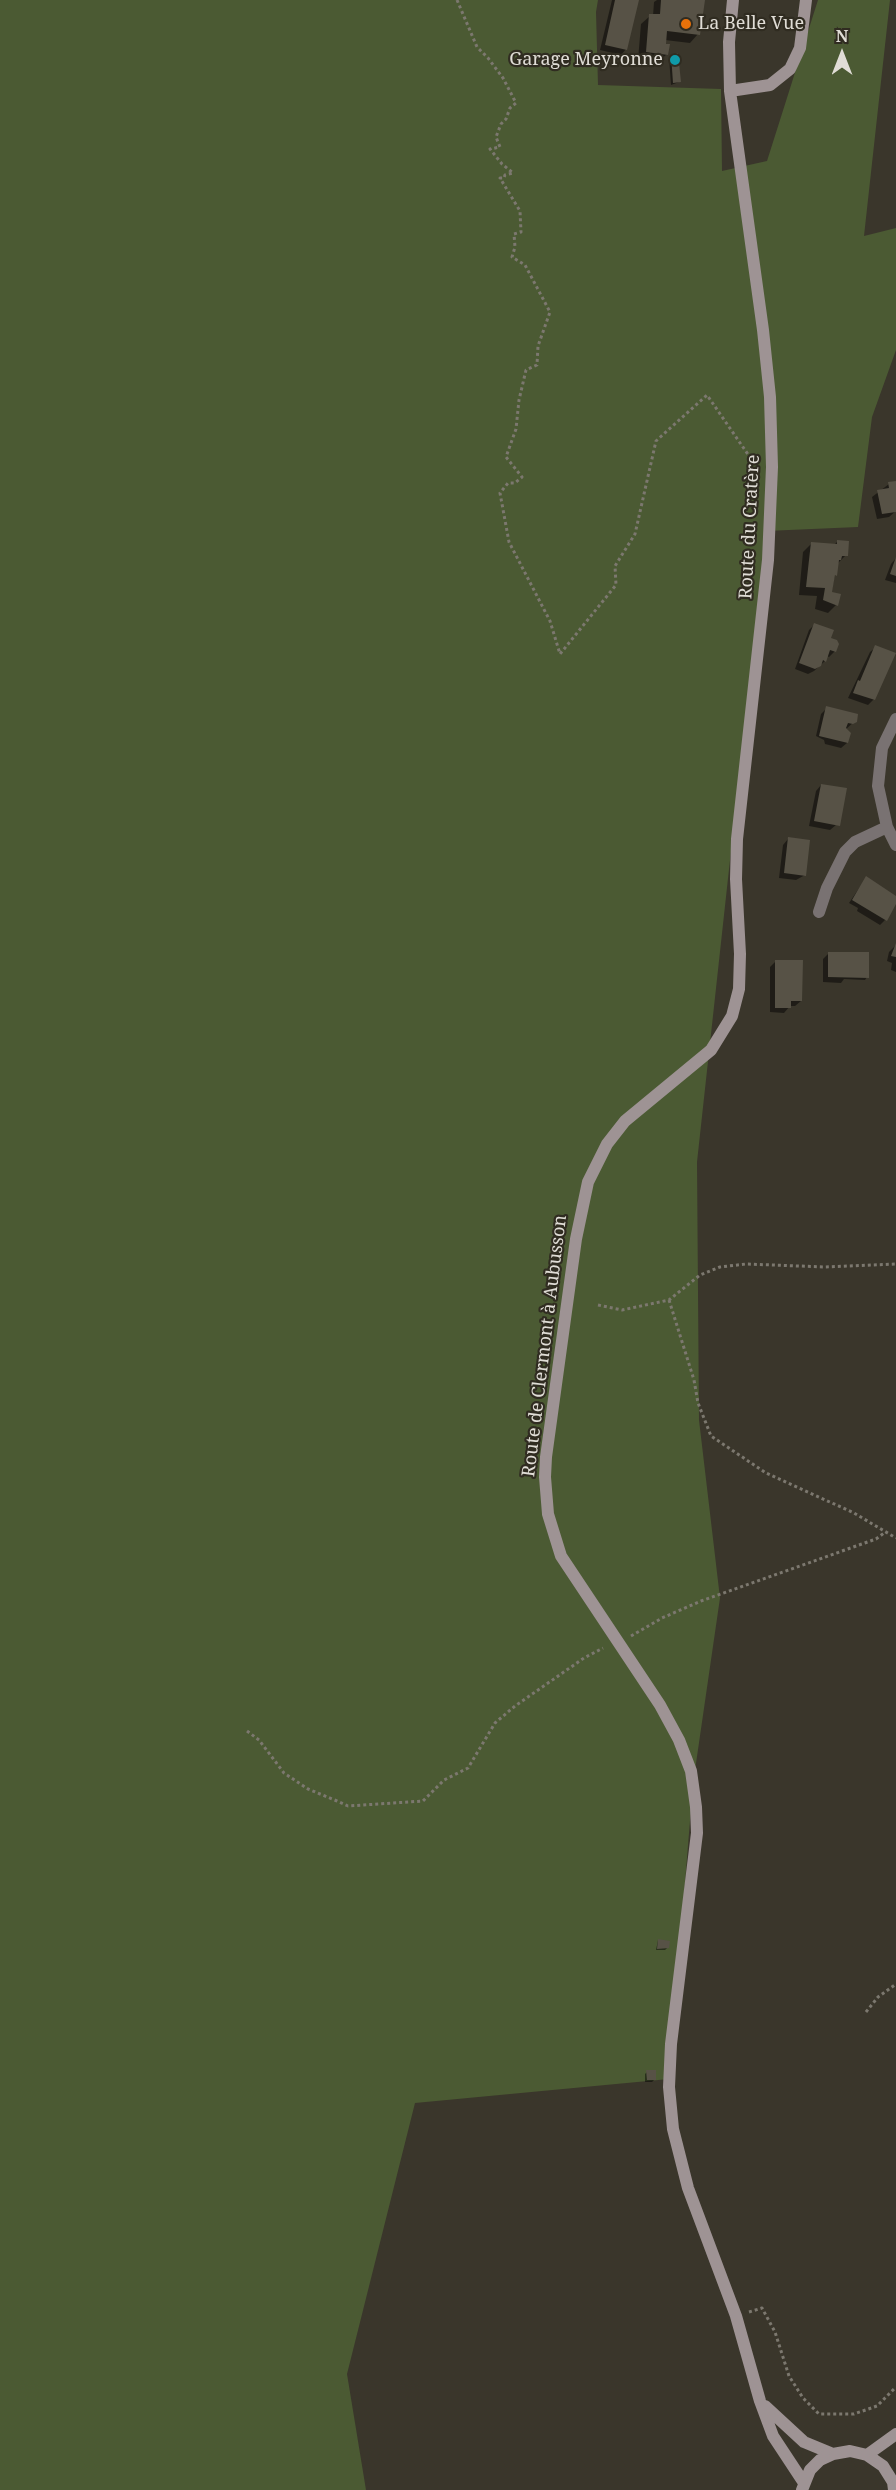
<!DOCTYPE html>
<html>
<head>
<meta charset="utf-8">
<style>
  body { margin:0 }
  #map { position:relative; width:896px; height:2490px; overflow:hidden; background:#3a362b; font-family:"Noto Serif",serif }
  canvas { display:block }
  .north { position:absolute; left:812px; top:24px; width:60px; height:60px; -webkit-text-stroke:4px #302c21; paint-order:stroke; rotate:0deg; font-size:16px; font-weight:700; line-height:24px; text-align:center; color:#e0ddd6 }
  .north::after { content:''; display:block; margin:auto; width:21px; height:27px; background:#e0ddd6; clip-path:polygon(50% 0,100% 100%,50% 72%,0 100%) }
</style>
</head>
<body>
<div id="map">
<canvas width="896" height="2490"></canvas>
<div class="north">N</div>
</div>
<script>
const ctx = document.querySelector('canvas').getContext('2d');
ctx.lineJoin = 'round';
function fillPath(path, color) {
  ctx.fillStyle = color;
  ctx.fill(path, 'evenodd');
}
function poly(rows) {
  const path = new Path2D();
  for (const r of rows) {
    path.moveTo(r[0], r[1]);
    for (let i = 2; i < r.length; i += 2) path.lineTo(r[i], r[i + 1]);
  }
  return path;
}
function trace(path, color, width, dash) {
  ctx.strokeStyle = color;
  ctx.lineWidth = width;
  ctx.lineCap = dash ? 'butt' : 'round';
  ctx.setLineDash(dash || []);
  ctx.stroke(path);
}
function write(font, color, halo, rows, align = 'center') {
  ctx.font = font + ' "Noto Serif",serif';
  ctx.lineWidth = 4.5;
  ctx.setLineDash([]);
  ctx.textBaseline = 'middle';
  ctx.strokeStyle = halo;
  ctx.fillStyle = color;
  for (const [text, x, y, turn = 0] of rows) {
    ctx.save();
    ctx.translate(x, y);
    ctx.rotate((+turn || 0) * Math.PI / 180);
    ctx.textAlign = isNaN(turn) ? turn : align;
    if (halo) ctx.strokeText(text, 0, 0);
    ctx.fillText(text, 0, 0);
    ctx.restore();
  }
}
fillPath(poly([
  [0,0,598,0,596,12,598,85,721,89,722,171,767,161,818,0,890,0,864,236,896,228,896,350,872,417,858,527,766,531,697,1162,699,1420,720,1598,693,1784,669,2079,415,2103,347,2374,366,2490,0,2490]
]), '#4b5a33');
fillPath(poly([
  [612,0,637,0,626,49,621,55,600,50],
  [657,0,703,0,698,34,690,43,665,40,667,54,658,62,638,60,641,24,650,16,653,16,654,2],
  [671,55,679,82,671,85,669,57],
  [896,482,896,511,889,517,877,519,872,497,889,484],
  [838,541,846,555,837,564,831,594,836,605,828,613,815,609,817,596,799,595,803,552,812,543,834,545],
  [896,558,896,583,885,580,891,564],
  [814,625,829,639,835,651,829,657,827,656,825,661,814,671,808,674,795,669,809,630],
  [876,647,874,699,868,705,848,698,870,652],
  [827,708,855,721,845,730,847,743,841,748,825,744,824,740,816,736,821,714],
  [821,785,836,825,830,830,809,826,816,791],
  [788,839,805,875,796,880,779,878,783,845],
  [866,878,896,898,885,920,880,925,857,911,858,908,849,903],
  [896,945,896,972,891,970,892,963,887,961,889,952],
  [829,953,867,977,865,980,844,979,841,983,823,982,823,959],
  [776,961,801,1001,795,1006,790,1006,784,1013,770,1012,770,967],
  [658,1940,668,1947,665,1950,656,1950],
  [647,2072,655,2079,652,2082,645,2082,645,2074]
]), '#0007');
fillPath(poly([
  [615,0,639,0,627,50,605,45],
  [661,0,705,0,700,35,667,31,666,44,670,44,668,55,646,52,649,14,660,14],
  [678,53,681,82,673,83,671,54],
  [896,481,896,512,882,514,877,490,889,488,888,482],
  [837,540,849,541,848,556,842,556,841,560,839,560,837,576,835,575,832,592,841,594,838,606,823,600,825,588,806,587,811,542,837,544],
  [896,557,896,576,890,574],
  [814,623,834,630,831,638,837,640,839,644,836,652,830,650,826,662,823,660,821,666,815,669,799,663],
  [875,645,896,653,875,700,853,693,858,680,860,681],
  [826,706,858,714,857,722,853,724,848,723,846,728,851,733,848,743,819,736],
  [821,784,847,788,840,826,814,821],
  [788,837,810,840,806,876,784,873],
  [866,876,896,896,896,904,887,921,852,900],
  [896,943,896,957,891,956],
  [828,952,869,952,869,978,828,977],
  [775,960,803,960,802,1001,791,1001,791,1008,775,1008],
  [658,1939,670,1941,669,1948,657,1949],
  [646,2070,656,2070,656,2080,647,2080]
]), '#575246');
trace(poly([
  [457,0,477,47,488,58,503,78,516,103,510,108,506,119,501,124,496,137,500,147,490,149,502,164,513,173,505,175,504,178,500,178,520,211,521,232,514,234,515,247,512,257,525,265,550,312,538,346,537,365,526,370,519,400,516,429,506,457,522,477,515,483,508,483,500,493,509,542,550,621,560,654,616,585,615,566,635,534,656,441,707,395,756,466],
  [669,1300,694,1380,698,1403,711,1436,766,1473,854,1513,896,1538],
  [598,1305,622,1310,669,1300,700,1275,720,1267,746,1264,825,1267,896,1264],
  [631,1636,662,1618,701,1601,876,1539,884,1533],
  [247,1731,259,1740,284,1773,308,1789,337,1801,348,1806,423,1801,444,1780,468,1768,495,1723,515,1706,584,1658,603,1648],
  [866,2012,878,1997,896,1984],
  [749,2312,762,2308,775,2332,789,2376,803,2398,819,2414,854,2414,877,2406,896,2387]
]), '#7c786f', 3, [3, 3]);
trace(poly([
  [896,719,882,748,878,786,887,827,896,845],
  [819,912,827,888,845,852,855,842,887,827]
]), '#797272', 12);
trace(poly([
  [733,0,729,42,730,91,763,330,770,397,772,467,768,560,737,839,736,879,740,954,739,989,732,1016,711,1050,625,1121,607,1144,588,1182,576,1239,546,1457,545,1477,548,1514,561,1556,660,1705,679,1740,691,1771,696,1807,697,1833,671,2044,669,2087,673,2129,688,2188,736,2316,760,2401,773,2436,804,2483],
  [730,91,770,85,790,69,800,48,806,0],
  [765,2406,804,2442,833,2454],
  [867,2455,896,2434],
  [802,2490,810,2470,820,2460,833,2454,850,2451,867,2455,883,2466,893,2482,894,2490]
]), '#9e9394', 12);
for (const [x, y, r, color] of [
  [686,24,6,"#e8710a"],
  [675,60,6,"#0f9aa8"]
]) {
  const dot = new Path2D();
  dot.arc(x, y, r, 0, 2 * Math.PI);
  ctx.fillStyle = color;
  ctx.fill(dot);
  trace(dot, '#302c21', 2);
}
write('18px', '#e0ddd6', '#302c21', [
  ["La Belle Vue",698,24],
  ["Garage Meyronne",663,60,"right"]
], 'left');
write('18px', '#e0ddd6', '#302c21', [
  ["Route du Cratère",750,527,-87],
  ["Route de Clermont à Aubusson",545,1346,-83]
]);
</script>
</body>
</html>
